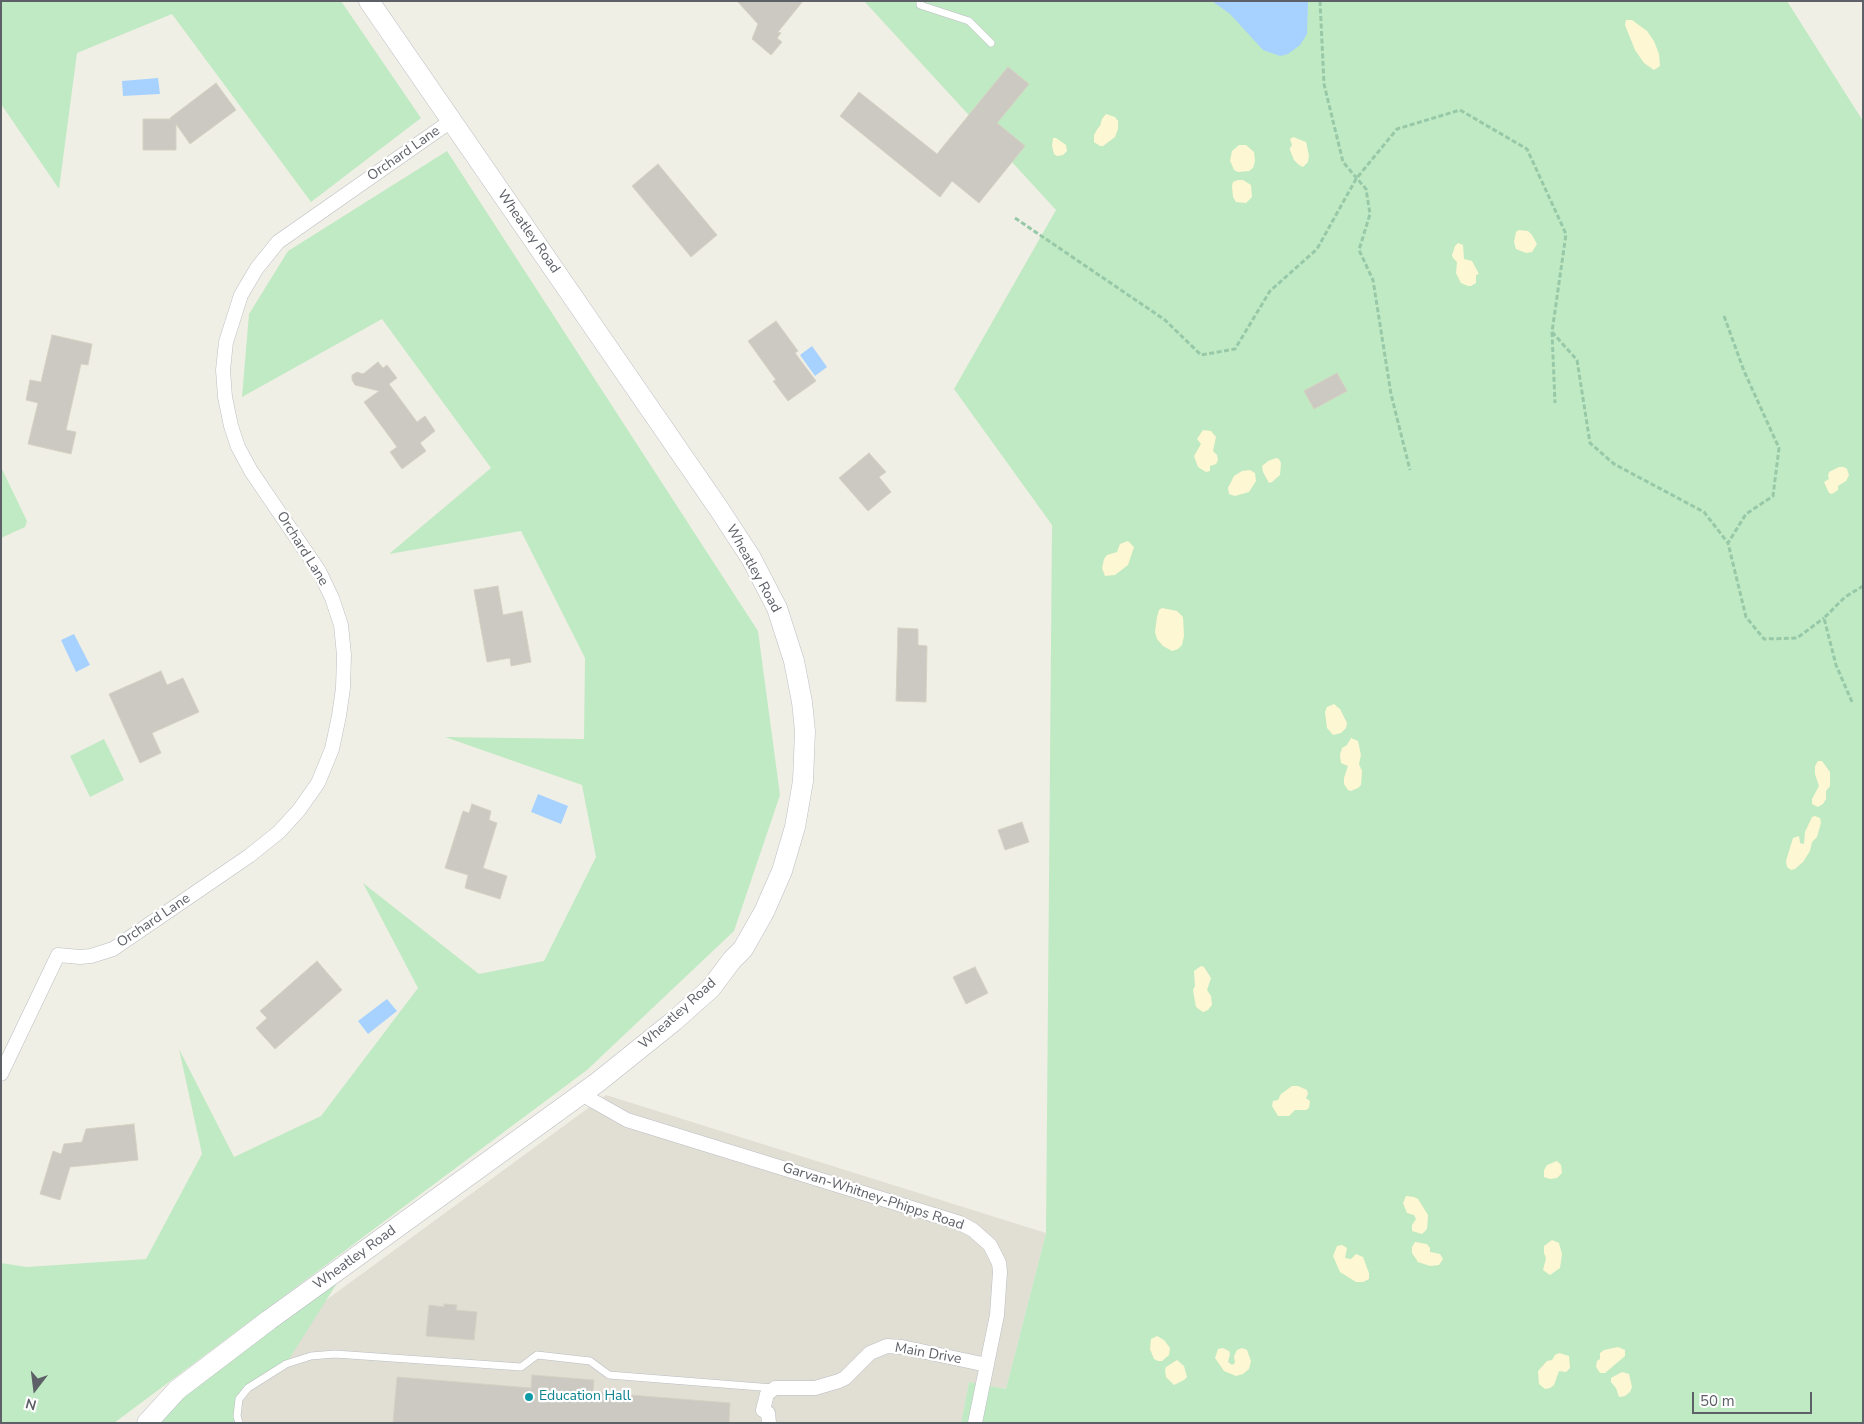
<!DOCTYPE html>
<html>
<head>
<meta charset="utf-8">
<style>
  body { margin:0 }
  #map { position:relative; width:1864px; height:1424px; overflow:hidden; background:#f0efe5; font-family:"Nunito Sans",sans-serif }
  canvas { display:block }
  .frame { position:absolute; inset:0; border:2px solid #5d6067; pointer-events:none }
  .north { position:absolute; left:10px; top:1364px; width:50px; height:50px; -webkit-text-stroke:4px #fff; paint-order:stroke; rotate:195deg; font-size:14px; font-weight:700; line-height:20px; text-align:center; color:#5d6067 }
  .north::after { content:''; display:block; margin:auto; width:18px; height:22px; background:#5d6067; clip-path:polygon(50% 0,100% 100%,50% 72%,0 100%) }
  .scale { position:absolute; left:1692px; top:1392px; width:120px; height:22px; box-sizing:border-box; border:2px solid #5d6067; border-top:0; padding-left:6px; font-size:15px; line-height:18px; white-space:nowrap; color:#5d6067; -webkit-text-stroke:4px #fff; paint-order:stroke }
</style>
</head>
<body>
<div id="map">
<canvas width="1864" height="1424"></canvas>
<div class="frame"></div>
<div class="north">N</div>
<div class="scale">50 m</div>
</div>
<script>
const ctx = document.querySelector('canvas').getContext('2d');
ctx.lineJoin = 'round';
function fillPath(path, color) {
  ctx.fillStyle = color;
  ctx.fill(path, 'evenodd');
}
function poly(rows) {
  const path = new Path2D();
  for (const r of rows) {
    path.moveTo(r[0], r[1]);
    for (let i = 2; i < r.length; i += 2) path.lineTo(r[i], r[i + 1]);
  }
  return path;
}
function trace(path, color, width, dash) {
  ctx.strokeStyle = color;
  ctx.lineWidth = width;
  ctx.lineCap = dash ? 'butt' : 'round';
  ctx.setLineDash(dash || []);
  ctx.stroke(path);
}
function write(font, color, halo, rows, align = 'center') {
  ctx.font = font + ' "Nunito Sans",sans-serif';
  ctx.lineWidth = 4.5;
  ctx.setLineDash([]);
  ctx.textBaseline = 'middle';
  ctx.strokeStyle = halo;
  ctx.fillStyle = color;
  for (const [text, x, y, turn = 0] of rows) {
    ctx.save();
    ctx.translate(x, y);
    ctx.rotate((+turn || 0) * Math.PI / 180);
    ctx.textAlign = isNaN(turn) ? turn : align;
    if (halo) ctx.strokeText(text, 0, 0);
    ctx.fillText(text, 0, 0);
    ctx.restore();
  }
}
fillPath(poly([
  [606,1095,1046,1233,1006,1389,969,1382,961,1423,168,1423,183,1405]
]), '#e1ded4');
fillPath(poly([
  [1,1,341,1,421,118,311,202,172,14,77,53,59,189,1,104],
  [864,1,1787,1,1863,121,1863,1423,961,1423,969,1382,1006,1389,1046,1233,1052,525,954,389,1056,210],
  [447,151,758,631,780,795,734,931,587,1070,114,1423,1,1423,1,1263,27,1267,146,1259,202,1154,179,1049,234,1157,321,1116,418,988,363,883,479,974,544,961,596,857,582,785,445,737,584,739,585,658,521,531,389,554,491,468,382,319,242,397,249,314,288,251],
  [1,467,27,521,25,527,1,538],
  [104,739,124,780,90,797,70,756],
  [351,1261,286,1364,239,1399,239,1423,147,1423]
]), '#c0eac3');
fillPath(poly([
  [1626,20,1632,20,1647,31,1654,41,1659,54,1660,66,1654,70,1644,63,1635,50,1625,25],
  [1106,114,1115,117,1118,121,1118,129,1115,137,1103,146,1100,146,1094,142,1094,135,1098,128,1100,126,1102,119],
  [1293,137,1306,142,1309,156,1308,162,1303,167,1299,165,1294,160,1290,150,1290,148,1292,145,1290,139],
  [1053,138,1056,138,1066,145,1067,151,1063,155,1057,156,1054,154,1052,146],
  [1239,145,1246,145,1254,152,1255,161,1253,168,1249,171,1238,172,1234,170,1232,165,1230,161,1232,151],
  [1238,180,1243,180,1251,185,1252,197,1246,203,1236,202,1233,197,1232,186,1233,182],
  [1519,230,1528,231,1532,235,1537,244,1532,252,1526,253,1516,249,1514,242,1516,232],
  [1458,243,1463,245,1464,259,1472,261,1479,274,1476,275,1476,283,1471,286,1468,286,1461,283,1456,273,1457,262,1453,258,1452,255,1455,246],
  [1203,430,1211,431,1216,437,1213,451,1217,455,1218,460,1216,464,1210,466,1210,471,1206,472,1198,467,1194,456,1201,444,1197,439],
  [1276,458,1279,459,1281,463,1280,475,1272,482,1269,483,1263,472,1262,466,1268,461],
  [1839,467,1844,467,1847,469,1849,475,1846,481,1838,486,1838,490,1832,494,1829,493,1824,482,1829,479,1828,476,1829,472],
  [1250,470,1255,473,1256,481,1249,492,1235,496,1229,494,1228,488,1234,476,1242,471],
  [1128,541,1134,547,1128,565,1115,575,1105,576,1102,568,1104,559,1107,555,1117,552,1120,544],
  [1162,608,1177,611,1183,617,1184,636,1182,645,1178,649,1172,651,1163,646,1157,639,1155,632,1157,617,1159,610],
  [1334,704,1340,709,1347,723,1346,728,1341,733,1333,735,1327,728,1325,712,1327,707],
  [1351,738,1358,741,1361,755,1359,764,1362,771,1361,785,1358,788,1351,791,1348,790,1344,784,1344,778,1348,766,1341,763,1340,755,1342,748,1347,745],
  [1818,761,1822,761,1830,772,1830,786,1826,791,1826,799,1823,804,1818,807,1812,804,1812,799,1819,786,1815,774,1815,766],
  [1815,816,1820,818,1821,823,1817,837,1812,842,1810,851,1803,862,1795,869,1791,870,1787,867,1786,861,1793,838,1799,836,1800,843,1804,844,1805,832,1812,817],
  [1201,966,1204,967,1211,978,1207,990,1211,996,1212,1005,1208,1010,1203,1012,1196,1007,1193,990,1195,986,1194,971],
  [1292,1086,1298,1086,1307,1090,1308,1094,1306,1098,1310,1101,1309,1108,1306,1110,1295,1110,1289,1116,1278,1116,1272,1106,1273,1101,1278,1100,1281,1094],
  [1557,1161,1561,1165,1562,1173,1557,1178,1550,1179,1544,1177,1544,1170,1547,1165],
  [1406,1196,1414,1197,1418,1199,1428,1215,1427,1229,1422,1234,1412,1231,1412,1225,1416,1219,1414,1215,1407,1213,1403,1203],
  [1552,1240,1559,1243,1562,1254,1560,1268,1550,1275,1543,1270,1546,1258,1544,1253,1544,1246],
  [1415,1242,1427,1244,1430,1248,1430,1252,1440,1254,1443,1259,1439,1265,1430,1266,1418,1262,1412,1253,1412,1247],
  [1342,1245,1347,1248,1345,1258,1351,1259,1356,1254,1363,1257,1369,1273,1369,1279,1363,1282,1356,1282,1340,1272,1333,1256,1337,1246],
  [1157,1336,1164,1340,1170,1348,1169,1355,1162,1361,1158,1361,1154,1359,1150,1349,1151,1339],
  [1618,1347,1625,1350,1625,1356,1605,1373,1600,1373,1596,1367,1597,1361,1600,1359,1600,1353,1604,1350],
  [1223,1348,1229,1351,1230,1354,1228,1362,1232,1365,1235,1363,1234,1356,1237,1350,1242,1348,1247,1350,1251,1361,1249,1369,1243,1374,1236,1376,1224,1371,1215,1358,1218,1349],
  [1559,1353,1569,1356,1570,1368,1566,1372,1559,1371,1554,1385,1550,1388,1545,1389,1539,1384,1538,1371,1547,1361,1552,1360,1555,1355],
  [1177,1360,1184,1366,1187,1377,1184,1380,1174,1385,1166,1377,1165,1370,1166,1367],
  [1622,1372,1629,1374,1632,1387,1630,1392,1625,1396,1619,1397,1616,1388,1611,1382,1611,1378]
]), '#fdf7d3');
fillPath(poly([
  [1212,1,1308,1,1307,34,1300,45,1288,54,1280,56,1263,50,1230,14],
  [158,78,160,94,123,96,122,81],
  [812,346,827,367,815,376,800,355],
  [74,634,90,665,76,672,61,640],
  [538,794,568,806,561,824,531,812],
  [387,999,397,1011,368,1034,358,1021]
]), '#a7d2ff');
const building = poly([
  [737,1,803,1,778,32,781,33,777,38,782,42,771,55,752,39,758,24,737,1],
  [1008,67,1029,84,997,123,1025,146,979,203,952,181,940,197,840,116,859,92,937,154,1008,67],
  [216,83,236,110,190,144,176,124,176,150,143,150,143,119,171,119,170,118,216,83],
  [658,164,717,235,691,257,632,186,658,164],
  [776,321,798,351,795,353,816,381,788,401,773,381,776,380,748,341,776,321],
  [52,335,92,344,88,365,81,364,66,430,76,432,71,454,28,444,38,403,26,400,30,380,41,382,52,335],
  [378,362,383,368,387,365,397,378,389,384,417,422,425,416,435,431,420,443,426,451,402,469,390,452,397,447,364,402,379,391,355,385,352,380,352,375,357,372,363,374,378,362],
  [1337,373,1347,391,1314,409,1304,391,1337,373],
  [869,453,886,472,879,477,891,492,868,511,839,478,869,453],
  [498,586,503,615,522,611,531,662,511,666,510,658,487,662,474,590,498,586],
  [898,628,918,629,918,645,927,646,926,702,896,701,898,628],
  [161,671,167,685,183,678,199,712,152,733,161,753,140,763,109,694,161,671],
  [472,804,491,811,489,820,497,823,483,868,507,876,500,899,465,888,468,875,445,868,463,811,469,813,472,804],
  [1022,822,1029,842,1005,850,998,830,1022,822],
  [317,961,342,990,275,1049,256,1028,267,1018,260,1011,317,961],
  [975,967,988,993,966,1004,953,977,975,967],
  [134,1124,138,1160,70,1167,60,1200,40,1194,53,1151,61,1154,64,1144,82,1142,86,1129,134,1124],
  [444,1304,457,1305,456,1310,477,1312,474,1340,426,1336,429,1305,444,1307,444,1304],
  [532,1375,594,1380,593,1392,730,1403,729,1423,393,1423,397,1377,531,1388,532,1375]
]);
fillPath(building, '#cbc9c2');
trace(building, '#d6d1c3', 1);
const lane = poly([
  [920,1,920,5,969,21,991,43],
  [239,1423,237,1416,239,1399,248,1388,286,1364,311,1356,335,1354,521,1367,537,1355,590,1361,609,1375,773,1388]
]);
const street = poly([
  [1,1074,58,955,80,957,91,956,113,949,249,856,279,832,299,810,318,783,332,749,339,716,343,688,344,655,341,625,332,598,319,571,251,471,238,447,231,426,225,397,223,370,226,342,241,295,257,268,278,242,451,121],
  [581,1094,627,1120,960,1223,973,1230,990,1245,999,1263,1000,1272,997,1315,975,1423],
  [769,1423,768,1413,763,1410,767,1394,775,1388,815,1388,839,1381,845,1378,870,1353,887,1346,902,1347,987,1365]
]);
const secondary = poly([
  [147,1423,177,1390,269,1320,598,1082,674,1021,711,988,732,960,743,949,764,912,782,871,795,827,803,781,805,731,802,702,794,661,777,608,751,558,719,509,369,1]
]);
trace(lane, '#babdc2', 8);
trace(street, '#babdc2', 15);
trace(secondary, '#bbbdc4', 21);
trace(poly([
  [1320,1,1324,84,1343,162,1366,189,1370,214,1359,250,1373,280,1391,394,1410,470],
  [1015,218,1165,320,1201,355,1235,349,1270,291,1317,249,1356,179,1397,129,1460,110,1527,149,1566,234,1552,332,1555,403],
  [1724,316,1744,371,1779,448,1773,496,1746,514,1728,543,1746,617,1764,639,1797,638,1824,618],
  [1552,332,1577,360,1590,443,1614,464,1704,512,1728,543],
  [1852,702,1836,665,1824,618,1845,597,1863,586]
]), '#97c9a9', 3, [5, 2.5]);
trace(lane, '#fff', 7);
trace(street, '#fff', 14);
trace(secondary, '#fff', 20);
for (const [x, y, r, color] of [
  [529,1397,5,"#0f9aa8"]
]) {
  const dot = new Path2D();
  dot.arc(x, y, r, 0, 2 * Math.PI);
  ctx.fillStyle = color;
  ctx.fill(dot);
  trace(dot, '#fff', 2);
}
write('14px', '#5d6067', '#fff', [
  ["Orchard Lane",404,154,-35],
  ["Wheatley Road",528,232,55],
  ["Orchard Lane",302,549,58],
  ["Wheatley Road",753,569,61],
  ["Orchard Lane",154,921,-34],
  ["Wheatley Road",678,1014,-42],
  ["Garvan-Whitney-Phipps Road",873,1197,18],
  ["Wheatley Road",355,1258,-36],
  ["Main Drive",928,1354,10]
]);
write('14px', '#0d838f', '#fff', [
  ["Education Hall",539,1397]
], 'left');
</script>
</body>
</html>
